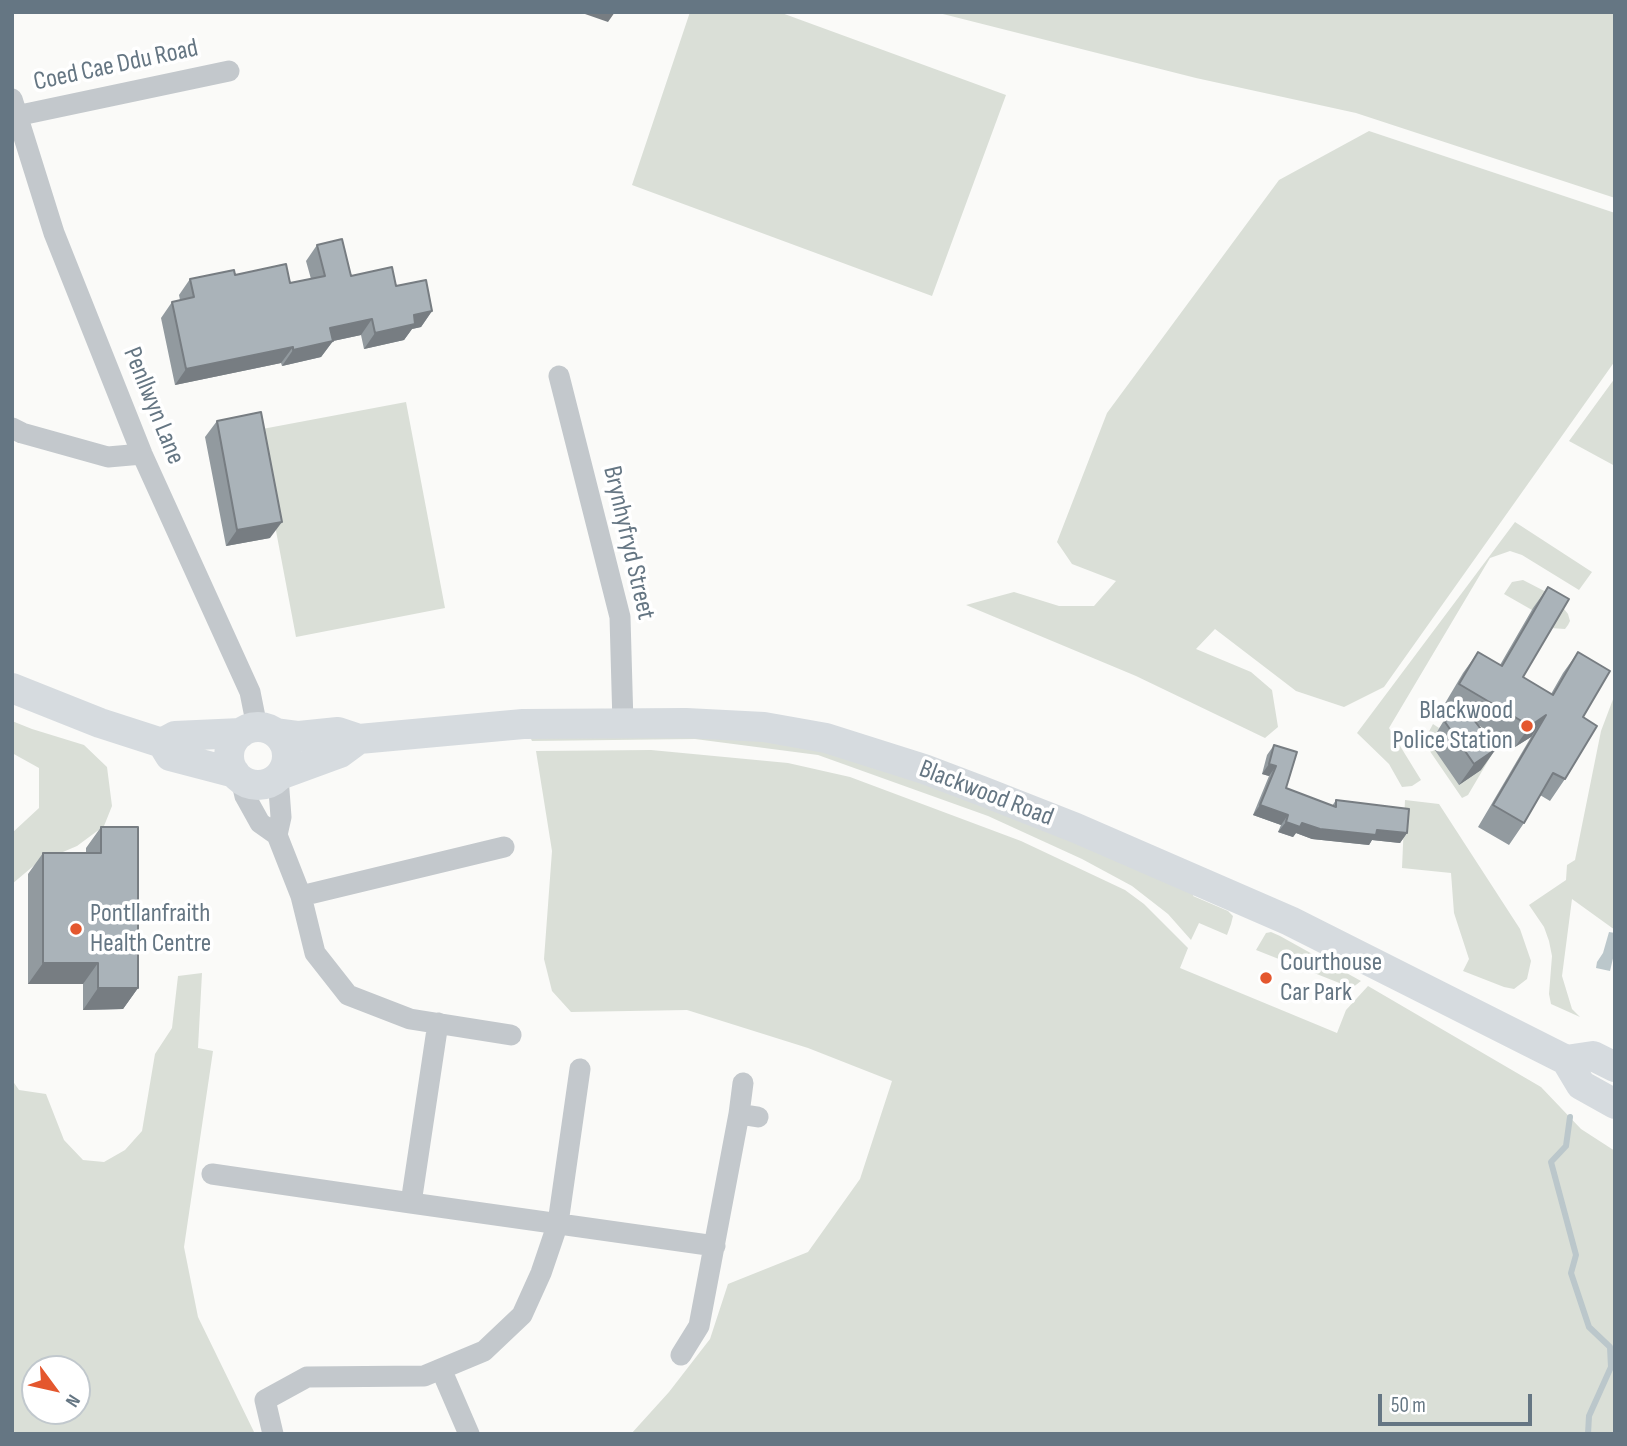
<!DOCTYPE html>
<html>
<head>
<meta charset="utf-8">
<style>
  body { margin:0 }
  #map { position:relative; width:1627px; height:1446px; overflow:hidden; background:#fafaf8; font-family:"Sofia Sans Condensed",sans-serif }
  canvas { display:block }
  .frame { position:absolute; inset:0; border:14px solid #657683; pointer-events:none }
  .north { position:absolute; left:21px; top:1355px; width:70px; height:70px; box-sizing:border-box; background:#fff; border:2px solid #c1c8cd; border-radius:50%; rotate:123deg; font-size:19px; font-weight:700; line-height:28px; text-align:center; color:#657683 }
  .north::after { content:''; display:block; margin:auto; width:24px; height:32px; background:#e4572e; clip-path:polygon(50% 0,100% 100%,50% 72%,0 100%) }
  .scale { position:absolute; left:1378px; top:1394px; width:154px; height:32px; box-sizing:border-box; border:4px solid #657683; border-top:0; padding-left:9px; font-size:21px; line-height:24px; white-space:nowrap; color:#657683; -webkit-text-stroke:5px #fff; paint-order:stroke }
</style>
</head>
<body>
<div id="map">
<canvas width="1627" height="1446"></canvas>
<div class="frame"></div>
<div class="north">N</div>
<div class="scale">50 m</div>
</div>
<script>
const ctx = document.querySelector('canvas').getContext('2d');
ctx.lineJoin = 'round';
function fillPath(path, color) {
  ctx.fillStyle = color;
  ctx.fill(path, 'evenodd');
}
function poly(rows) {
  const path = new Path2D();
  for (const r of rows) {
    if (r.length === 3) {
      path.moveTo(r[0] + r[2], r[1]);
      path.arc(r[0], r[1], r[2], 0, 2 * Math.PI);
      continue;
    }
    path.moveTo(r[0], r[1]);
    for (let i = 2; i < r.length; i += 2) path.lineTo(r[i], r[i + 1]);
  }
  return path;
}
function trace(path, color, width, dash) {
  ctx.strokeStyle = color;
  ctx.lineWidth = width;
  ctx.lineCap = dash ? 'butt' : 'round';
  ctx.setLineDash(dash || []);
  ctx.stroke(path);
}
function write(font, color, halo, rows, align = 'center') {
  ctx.font = font + ' "Sofia Sans Condensed",sans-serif';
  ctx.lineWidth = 7;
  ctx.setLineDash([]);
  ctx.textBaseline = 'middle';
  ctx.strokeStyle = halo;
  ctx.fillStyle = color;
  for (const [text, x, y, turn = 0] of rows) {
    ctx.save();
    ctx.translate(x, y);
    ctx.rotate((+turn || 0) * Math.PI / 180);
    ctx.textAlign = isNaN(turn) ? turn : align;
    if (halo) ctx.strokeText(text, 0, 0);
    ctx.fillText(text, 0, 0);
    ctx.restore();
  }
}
fillPath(poly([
  [690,12,779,12,1006,95,932,296,632,185],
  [935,12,1615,12,1615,198,1356,113,1196,78],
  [1369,131,1615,213,1615,361,1384,687,1344,707,1296,691,1215,629,1196,649,1251,672,1272,690,1278,727,1265,738,1136,676,966,605,1014,592,1059,606,1094,606,1116,581,1072,564,1057,542,1107,413,1279,180],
  [1615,378,1615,466,1569,441],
  [406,402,445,608,296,637,257,430],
  [1515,522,1592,572,1579,590,1522,555,1510,551,1490,558,1389,728,1421,780,1412,786,1402,787,1389,764,1357,733],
  [1523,580,1554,596,1568,614,1570,621,1568,625,1565,629,1550,628,1532,610,1504,594,1512,582],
  [1615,694,1615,930,1572,899,1562,976,1572,1009,1580,1017,1551,1004,1549,994,1552,956,1549,941,1544,927,1529,905,1566,880,1567,865,1575,860,1601,731],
  [1458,714,1501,739,1468,795,1462,798,1425,744,1426,737,1433,724,1439,728,1430,744],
  [12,721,32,729,84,745,107,767,112,806,104,826,77,846,37,863,12,884,12,833,39,808,39,768,12,753],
  [530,737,747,738,824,749,921,781,1195,889,1193,896,1228,911,1233,916,1231,924,1227,935,1199,923,1191,940,1168,914,1132,886,1082,859,988,816,818,755,695,739,532,741],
  [651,750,788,763,850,777,1021,841,1125,890,1144,904,1188,948,1180,968,1337,1033,1346,1010,1368,986,1541,1087,1581,1129,1615,1151,1615,1434,631,1434,669,1392,710,1339,728,1284,808,1252,860,1179,892,1081,808,1048,687,1010,571,1012,552,991,544,959,552,851,536,751],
  [1405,800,1439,804,1520,929,1531,961,1527,979,1514,989,1504,987,1463,971,1469,959,1454,913,1451,873,1402,868],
  [1271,932,1280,936,1361,981,1352,988,1256,950,1266,933],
  [202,973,198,1048,213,1051,184,1247,198,1317,255,1434,12,1434,12,1080,19,1090,46,1094,64,1140,83,1160,104,1162,125,1150,142,1131,155,1054,172,1028,178,976],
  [35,1369,77,1369,77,1411,35,1411]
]), '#dadfd7');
fillPath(poly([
  [1609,932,1615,933,1615,950,1610,971,1596,968,1597,962,1603,953]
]), '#bbc7cb');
trace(poly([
  [1570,1117,1566,1146,1551,1162,1576,1255,1571,1273,1589,1327,1610,1347,1611,1367,1589,1416,1588,1434]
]), '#bbc7cb', 6);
trace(poly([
  [12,99,54,233,142,454,250,692,257,727],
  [12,114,16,116,229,71],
  [559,376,620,617,623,724],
  [12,428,22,433,108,457,142,454],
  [241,779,245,796,260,823,277,835,301,896,315,953,348,995,410,1019,511,1035],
  [277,835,281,817,278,777],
  [301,896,504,847],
  [438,1023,411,1203,715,1246],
  [743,1083,739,1114,758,1117],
  [212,1174,411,1203],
  [681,1355,699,1326,739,1114],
  [441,1369,469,1434],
  [273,1434,265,1400,307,1377,424,1376,484,1351,522,1315,541,1273,558,1223,580,1069]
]), '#c3c8cc', 21);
trace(poly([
  [12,688,100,723,162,743,170,756,235,773],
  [258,756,29],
  [276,733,299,736,338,732,359,739,523,724,686,723,764,727,826,738,924,769,982,791,1076,828,1290,921,1566,1060,1581,1085,1615,1104],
  [162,743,175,736,241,733],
  [280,775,340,753,359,739],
  [1566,1060,1593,1056,1615,1067]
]), '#d6dbdf', 30);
fillPath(poly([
  [317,245,351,276,396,286,432,311,421,327,412,329,404,340,364,349,361,335,333,341,321,357,282,366,281,363,175,385,161,318,172,302,180,300,179,295,190,279,235,275,290,283,311,279,306,261],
  [217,421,270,538,226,546,205,437],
  [1548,587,1523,677,1551,694,1563,673,1578,652,1583,717,1565,779,1550,801,1540,795,1524,823,1509,845,1478,827,1531,737,1515,747,1478,725,1481,770,1459,785,1430,743,1451,709,1444,705,1463,673,1478,652,1500,665,1533,608],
  [1274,745,1286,788,1332,806,1336,800,1407,833,1400,843,1372,840,1369,845,1312,839,1296,833,1293,837,1278,832,1281,825,1253,815,1269,776,1262,774,1267,755],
  [101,827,138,988,123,1009,83,1010,83,984,28,984,28,874,43,853,86,853,86,848]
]), '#929a9f');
fillPath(poly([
  [586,12,615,12,608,22,585,14],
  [432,311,421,327,412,329,404,340,364,349,375,333,414,315],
  [372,319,361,335,319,344,330,328],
  [333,341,321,357,282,366,293,350],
  [293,347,281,363,175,385,186,369],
  [282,522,270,538,226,546,237,530],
  [1546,715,1531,737,1515,747,1530,726],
  [1496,749,1481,770,1459,785,1474,764],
  [1269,764,1276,766,1269,776,1262,774],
  [1260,805,1288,815,1281,825,1253,815],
  [1286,822,1302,823,1407,833,1400,843,1372,840,1369,845,1312,839,1296,833,1293,837,1278,832],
  [43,963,98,963,83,984,28,984],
  [98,988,138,988,123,1009,83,1010]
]), '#777d82');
const building = poly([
  [342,239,351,276,392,267,396,286,426,280,432,311,414,315,415,324,375,333,372,319,330,328,333,341,293,350,293,347,186,369,172,302,194,297,190,279,234,270,235,275,286,264,290,283,325,276,317,245,342,239],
  [261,412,282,522,237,530,217,421,261,412],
  [1548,587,1569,599,1523,677,1553,695,1578,652,1610,671,1583,717,1597,726,1565,779,1553,773,1524,823,1493,805,1546,715,1530,726,1459,684,1478,652,1502,666,1548,587],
  [1458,699,1496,749,1474,764,1445,722,1458,699],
  [1274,745,1297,752,1286,788,1336,807,1336,800,1409,809,1407,833,1377,830,1376,835,1320,829,1302,823,1300,827,1286,822,1288,815,1260,805,1276,766,1269,764,1274,745],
  [101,827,138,827,138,988,98,988,98,963,43,963,43,853,101,853,101,827]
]);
fillPath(building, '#aab3b9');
trace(building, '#777d82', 2);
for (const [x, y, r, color] of [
  [1527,726,7,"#e4572e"],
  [76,929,7,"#e4572e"],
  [1266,978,7,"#e4572e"]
]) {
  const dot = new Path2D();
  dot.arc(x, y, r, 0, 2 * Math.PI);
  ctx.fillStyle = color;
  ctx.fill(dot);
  trace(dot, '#fff', 2.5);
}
write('26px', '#657683', '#fff', [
  ["Coed Cae Ddu Road",116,66,-12],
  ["Penllwyn Lane",153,406,68],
  ["Brynhyfryd Street",628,543,77],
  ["Blackwood Road",986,794,21]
]);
write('26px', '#657683', '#fff', [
  ["Blackwood",1513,711,"right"],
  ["Police Station",1513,741,"right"],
  ["Pontllanfraith",90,914],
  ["Health Centre",90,944],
  ["Courthouse",1280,963],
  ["Car Park",1280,993]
], 'left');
</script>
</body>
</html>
